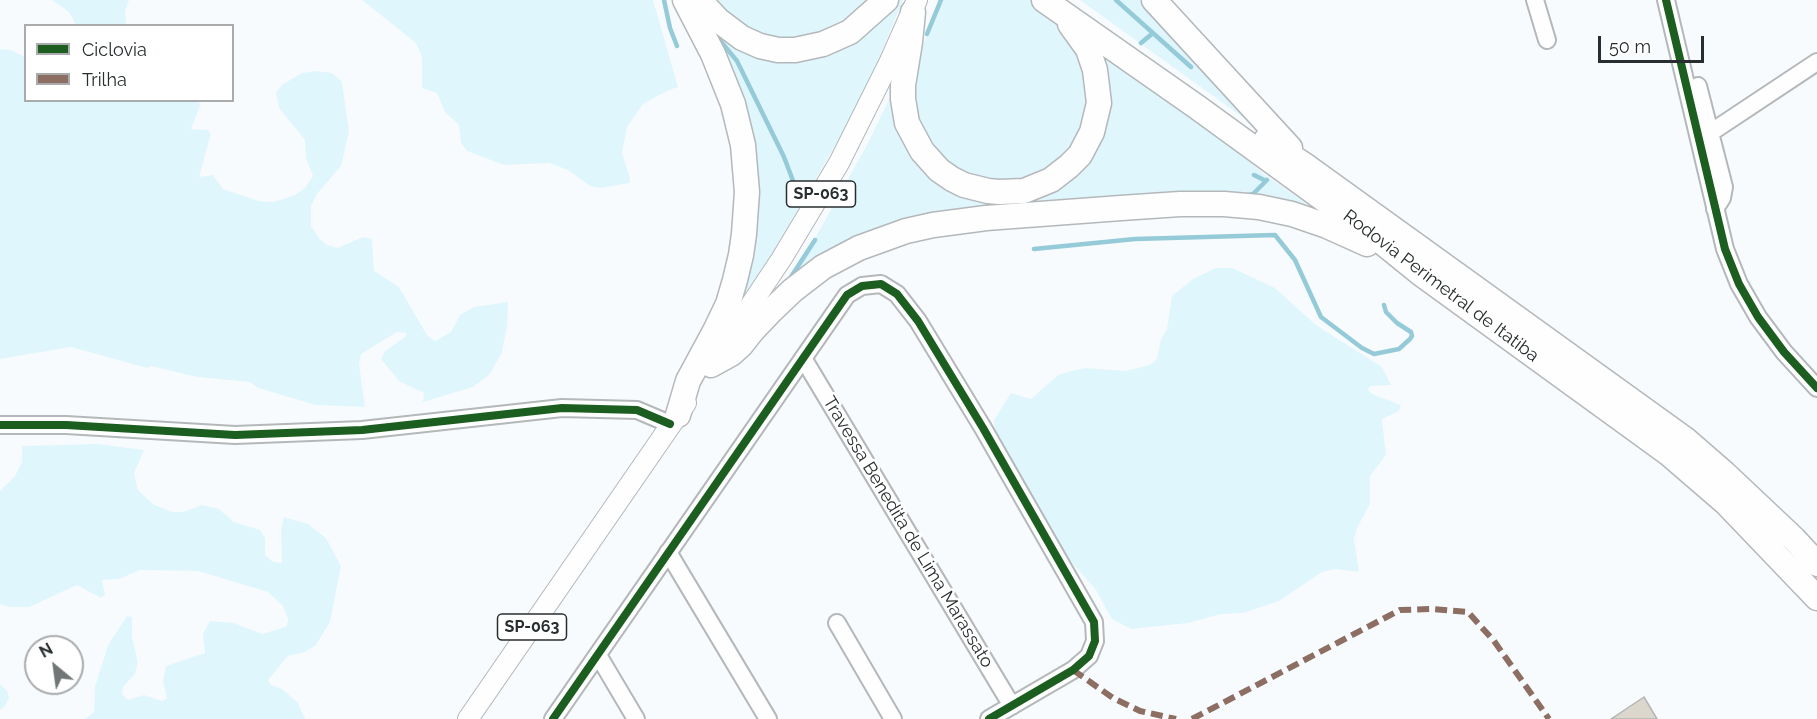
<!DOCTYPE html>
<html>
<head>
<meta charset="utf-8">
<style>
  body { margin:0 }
  #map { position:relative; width:1817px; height:719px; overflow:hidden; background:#f8fbfd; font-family:Raleway,sans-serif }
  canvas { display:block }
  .legend { position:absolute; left:24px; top:24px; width:210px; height:78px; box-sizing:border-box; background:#fff; border:2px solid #a9abac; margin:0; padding:8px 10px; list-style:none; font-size:18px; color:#282e2f }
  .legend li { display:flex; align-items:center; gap:12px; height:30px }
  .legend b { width:30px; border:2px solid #a9abac }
  .north { position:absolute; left:24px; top:635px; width:60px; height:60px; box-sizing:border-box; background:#fff; border:2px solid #a9abac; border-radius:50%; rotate:331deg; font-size:16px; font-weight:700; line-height:24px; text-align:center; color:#282e2f }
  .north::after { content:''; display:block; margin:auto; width:21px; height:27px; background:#717677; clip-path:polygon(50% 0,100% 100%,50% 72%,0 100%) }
  .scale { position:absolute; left:1598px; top:36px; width:106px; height:27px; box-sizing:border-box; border:3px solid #282e2f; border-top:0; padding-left:8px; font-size:18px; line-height:21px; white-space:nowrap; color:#282e2f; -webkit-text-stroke:4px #fff; paint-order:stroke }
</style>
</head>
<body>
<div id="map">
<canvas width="1817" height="719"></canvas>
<ul class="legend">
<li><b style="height:8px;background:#1b5e20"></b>Ciclovia</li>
<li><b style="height:8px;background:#8d6e63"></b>Trilha</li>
</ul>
<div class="north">N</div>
<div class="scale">50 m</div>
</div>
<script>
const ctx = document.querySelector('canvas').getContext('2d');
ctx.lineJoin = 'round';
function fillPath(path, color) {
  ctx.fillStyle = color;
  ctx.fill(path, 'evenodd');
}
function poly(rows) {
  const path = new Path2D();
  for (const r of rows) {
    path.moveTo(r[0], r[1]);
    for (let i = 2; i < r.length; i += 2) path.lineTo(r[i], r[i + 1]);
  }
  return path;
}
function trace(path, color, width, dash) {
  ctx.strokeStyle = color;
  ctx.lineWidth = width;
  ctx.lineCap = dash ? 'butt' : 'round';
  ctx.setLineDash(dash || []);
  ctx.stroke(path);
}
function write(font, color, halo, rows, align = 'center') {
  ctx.font = font + ' Raleway,sans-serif';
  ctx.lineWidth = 5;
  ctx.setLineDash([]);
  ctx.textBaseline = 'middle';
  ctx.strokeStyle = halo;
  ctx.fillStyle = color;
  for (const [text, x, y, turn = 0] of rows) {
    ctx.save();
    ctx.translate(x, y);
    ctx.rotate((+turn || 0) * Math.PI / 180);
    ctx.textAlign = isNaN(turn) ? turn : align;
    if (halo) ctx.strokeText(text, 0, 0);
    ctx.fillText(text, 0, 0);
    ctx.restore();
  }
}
fillPath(poly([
  [52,0,129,0,125,12,126,25,76,25,69,12],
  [362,0,653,0,678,87,669,90,643,104,627,127,622,153,630,178,630,183,600,188,590,186,568,170,549,163,504,165,467,151,461,143,459,125,445,112,437,93,422,88,422,57,416,43],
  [710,0,877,0,822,40,763,41],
  [896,0,903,0,875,67,843,132,768,261,745,294,743,294,752,239,709,25,784,58],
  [940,0,1057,0,1052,19,1085,58,1091,106,1079,143,1051,170,1012,184,954,172,922,138,911,84,917,61],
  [1080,0,1144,0,1252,123,1245,119],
  [0,49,11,50,25,57,26,100,199,101,200,106,191,129,208,130,211,134,199,177,213,175,223,189,259,201,273,202,293,196,305,188,313,176,306,158,305,140,279,108,276,92,283,84,302,73,317,71,332,73,342,82,349,132,341,166,317,194,311,206,311,226,319,238,327,245,338,248,363,237,372,239,374,271,399,287,427,335,435,341,451,332,460,315,474,307,508,302,507,326,502,352,490,374,473,387,423,402,424,393,399,381,381,359,385,351,405,337,407,333,397,332,361,354,359,364,365,407,316,405,258,388,250,382,197,377,151,366,147,368,71,347,0,359],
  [1096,49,1216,133,1264,174,1316,210,958,215,783,286,814,240,868,143,892,93,897,107,966,191,1080,170],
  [1216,268,1232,268,1275,288,1316,325,1382,367,1391,385,1370,386,1368,390,1372,394,1401,405,1399,411,1382,419,1386,455,1370,476,1370,504,1358,526,1354,539,1359,572,1335,569,1322,572,1279,601,1243,613,1221,614,1188,623,1131,629,1112,619,1096,590,1064,554,995,437,994,420,1011,393,1031,399,1058,375,1067,372,1085,368,1126,371,1150,365,1157,359,1161,339,1167,329,1172,296,1193,279],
  [98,444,144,450,134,473,138,490,154,505,173,512,183,512,202,505,219,509,234,522,260,530,265,538,265,555,273,562,282,563,281,530,284,517,308,524,326,538,341,566,330,622,316,645,305,652,288,656,268,680,271,685,282,689,298,703,305,719,85,719,94,712,95,687,108,645,127,616,132,617,132,637,138,663,135,674,123,687,122,694,128,700,144,695,162,701,167,698,163,682,166,666,205,653,203,634,210,621,233,623,263,634,287,626,288,619,283,606,268,592,198,571,140,570,119,579,102,580,105,595,101,598,77,585,29,607,8,607,0,604,0,491,15,476,22,462,22,446],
  [0,684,7,691,9,698,5,706,0,710]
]), '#e0f6fd');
trace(poly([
  [664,0,670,28,677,46],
  [1116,0,1191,67],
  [713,32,737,61,784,157,795,186],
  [927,34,941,0],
  [1141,43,1153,33],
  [1254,175,1266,181],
  [1249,195,1253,194,1267,180],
  [1034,249,1135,239,1275,235,1295,260,1321,317,1362,348,1374,354,1399,349,1410,339,1412,336,1411,332,1397,323,1386,312,1384,305],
  [789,280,815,240]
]), '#95cad9', 4.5);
const building = poly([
  [1644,697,1657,719,1611,719,1644,697]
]);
fillPath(building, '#dbd7cd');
trace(building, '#b4b5b4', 1.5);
const minor = poly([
  [1535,0,1547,40],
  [1666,0,1725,249,1739,284,1758,317,1784,352,1817,388],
  [1698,86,1724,187,1722,198,1715,209],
  [1710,133,1817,62],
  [803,358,1012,706],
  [0,425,66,425,235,435,362,430,562,408,637,410,670,424],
  [668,552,768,719],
  [837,623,893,719],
  [598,655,636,719],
  [553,719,847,295,862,286,881,284,897,294,918,321,983,428,1094,622,1095,641,1089,656,1073,670,989,719]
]);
const major = poly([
  [712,363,782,258,839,163,889,63,917,0],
  [468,719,686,403]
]);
const highway = poly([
  [703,0,705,6,718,20,742,38,760,46,778,50,795,50,823,44,850,32,886,0],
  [1044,0,1197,107,1373,235,1420,273,1668,453,1726,503,1817,598],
  [1154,0,1290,148],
  [913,12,910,42,903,85,903,99,907,123,922,151,939,170,952,179,964,185,988,191,999,192,1024,191,1051,180,1069,166,1080,155,1092,132,1099,103,1095,70,1088,49,1070,24],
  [1266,140,1303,164,1686,440,1724,473,1794,539,1817,564],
  [711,365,731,354,741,345,752,331,771,311,793,290,823,267,859,248,906,231,933,225,986,218,1121,208,1180,204,1224,204,1259,207,1292,214,1327,226,1367,244],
  [678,415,688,381,715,331,728,304,735,280,741,255,744,234,747,192,743,145,733,104,713,54,685,0]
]);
trace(minor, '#b4b8ba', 20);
trace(major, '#b4b8ba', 22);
trace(highway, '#b4b8ba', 27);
trace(minor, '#fefeff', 16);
trace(major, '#fefeff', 20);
trace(highway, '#fefeff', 24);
trace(poly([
  [1073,670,1113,698,1140,711,1176,719],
  [1192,719,1400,610,1433,609,1468,612,1494,641,1549,719]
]), '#8d6e63', 6, [12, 6]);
trace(poly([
  [1666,0,1725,249,1739,284,1758,317,1784,352,1817,388],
  [0,425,66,425,235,435,362,430,562,408,637,410,670,424],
  [553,719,847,295,862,286,881,284,897,294,918,321,983,428,1094,622,1095,641,1089,656,1073,670,989,719]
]), '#1b5e20', 8);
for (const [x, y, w] of [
  [821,194,69],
  [532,627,69]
]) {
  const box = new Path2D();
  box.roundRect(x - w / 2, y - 13, w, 26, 4.5);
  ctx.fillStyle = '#fff';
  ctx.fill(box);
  trace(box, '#282e2f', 1.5);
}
write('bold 16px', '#282e2f', null, [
  ["SP-063",821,194],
  ["SP-063",532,627]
]);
write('18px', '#282e2f', '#fff', [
  ["Rodovia Perimetral de Itatiba",1441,286,37],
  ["Travessa Benedita de Lima Marassato",908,532,59]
]);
</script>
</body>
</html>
